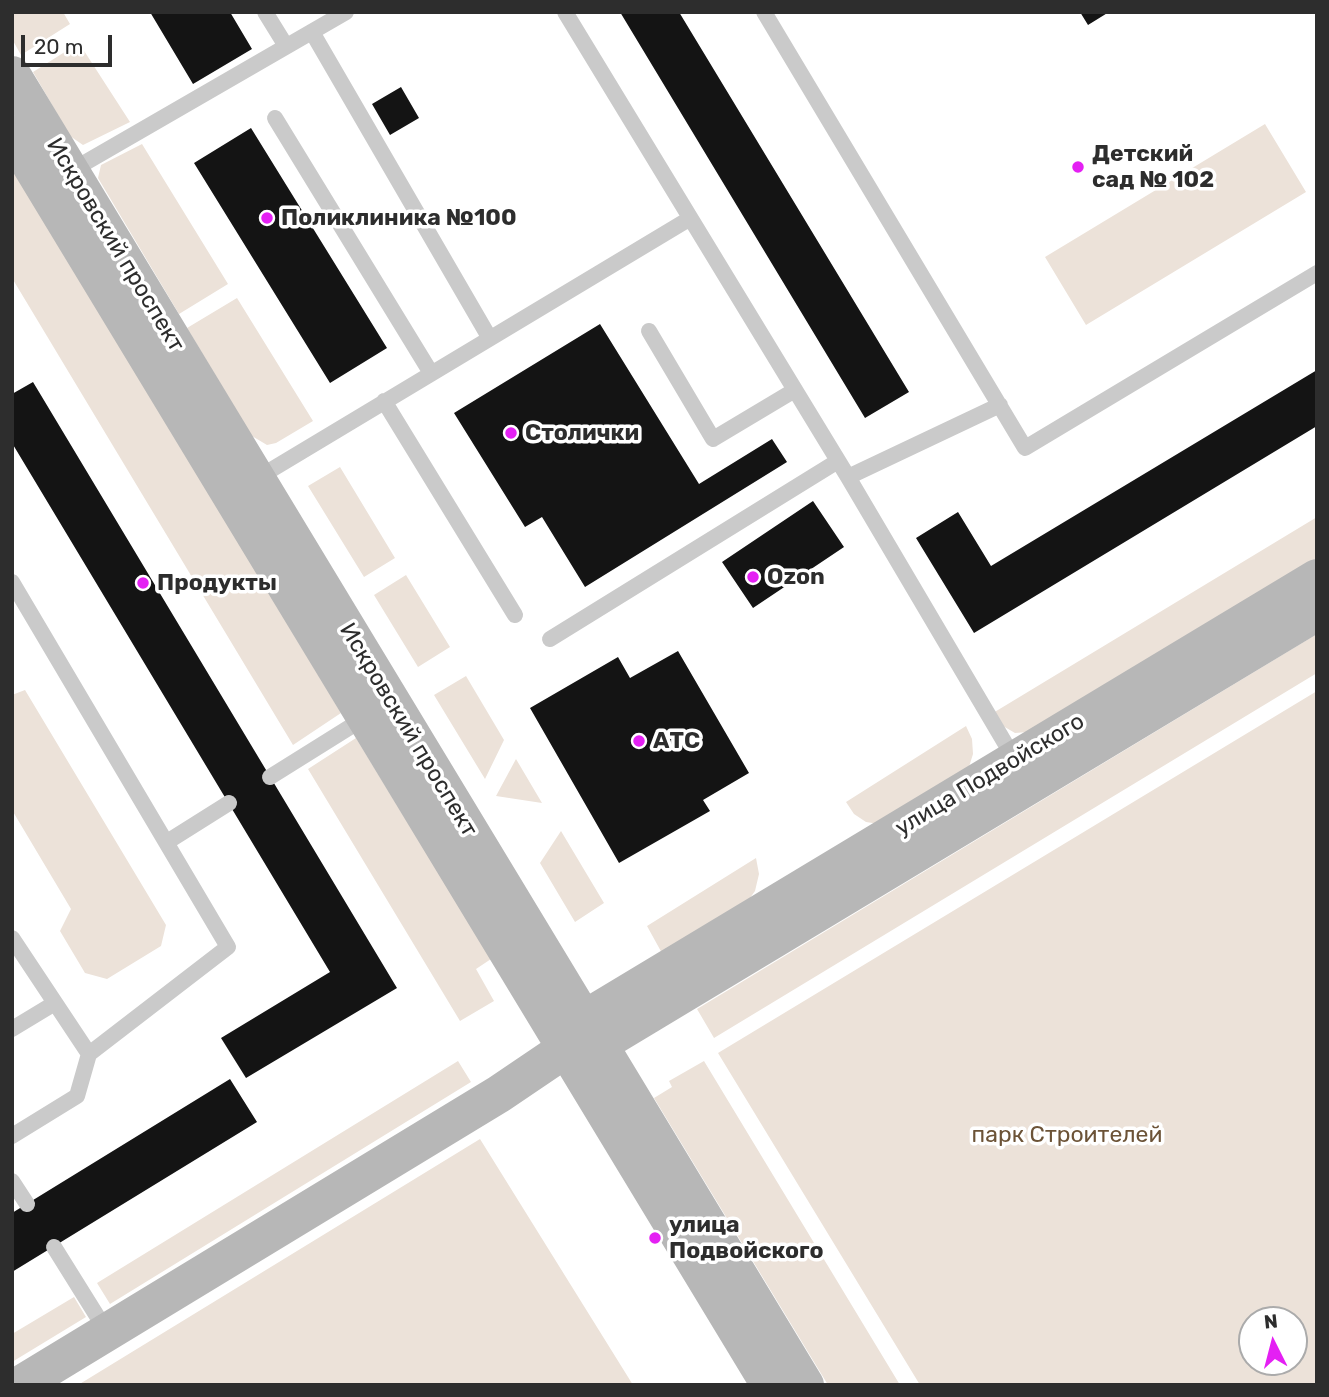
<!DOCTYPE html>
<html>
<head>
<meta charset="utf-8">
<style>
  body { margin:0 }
  #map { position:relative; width:1329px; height:1397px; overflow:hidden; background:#fff; font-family:Rubik,sans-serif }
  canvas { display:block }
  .frame { position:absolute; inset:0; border:14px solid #2d2d2d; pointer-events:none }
  .north { position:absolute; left:1238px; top:1306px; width:70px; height:70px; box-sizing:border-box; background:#fff; border:2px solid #ababab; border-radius:50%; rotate:354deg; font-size:19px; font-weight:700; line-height:28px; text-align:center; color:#2d2d2d }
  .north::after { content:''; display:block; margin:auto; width:24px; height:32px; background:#e420f3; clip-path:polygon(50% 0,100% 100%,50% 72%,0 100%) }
  .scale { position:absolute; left:21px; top:35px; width:91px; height:32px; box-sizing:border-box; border:4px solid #2d2d2d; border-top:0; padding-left:9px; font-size:21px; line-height:24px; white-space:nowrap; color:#2d2d2d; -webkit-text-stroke:5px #fff; paint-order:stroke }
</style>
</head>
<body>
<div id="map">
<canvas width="1329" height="1397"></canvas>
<div class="frame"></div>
<div class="north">N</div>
<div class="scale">20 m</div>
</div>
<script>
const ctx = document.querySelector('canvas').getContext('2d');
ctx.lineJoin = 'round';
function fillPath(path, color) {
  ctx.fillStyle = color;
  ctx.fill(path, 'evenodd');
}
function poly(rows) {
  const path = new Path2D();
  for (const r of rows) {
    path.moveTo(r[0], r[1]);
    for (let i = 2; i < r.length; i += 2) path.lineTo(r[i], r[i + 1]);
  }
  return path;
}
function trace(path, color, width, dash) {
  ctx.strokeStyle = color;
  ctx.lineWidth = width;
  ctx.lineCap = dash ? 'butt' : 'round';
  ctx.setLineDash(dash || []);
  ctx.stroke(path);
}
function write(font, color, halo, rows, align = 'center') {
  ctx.font = font + ' Rubik,sans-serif';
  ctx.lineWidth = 7;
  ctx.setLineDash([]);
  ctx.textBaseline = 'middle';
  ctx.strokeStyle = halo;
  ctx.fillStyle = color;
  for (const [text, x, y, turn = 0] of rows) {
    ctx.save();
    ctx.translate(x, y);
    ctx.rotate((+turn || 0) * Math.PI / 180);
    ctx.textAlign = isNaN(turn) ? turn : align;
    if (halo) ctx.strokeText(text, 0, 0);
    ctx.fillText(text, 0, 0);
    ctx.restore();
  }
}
fillPath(poly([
  [12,12,63,12,70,24,21,55,12,39],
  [79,43,130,122,83,145,70,136,33,72],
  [1265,124,1306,192,1086,325,1045,257],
  [142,144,228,284,179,314,98,178,101,165],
  [12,166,341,713,293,745,12,278],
  [237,298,313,421,276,443,267,445,252,436,187,328],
  [340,467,395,558,364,577,308,486],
  [1317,517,1317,558,1028,732,1015,733,1003,726,993,713],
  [406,575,450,647,418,667,374,595],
  [1317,634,1317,673,714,1038,697,1009],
  [466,676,504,740,485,779,434,695],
  [25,690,166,925,161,946,107,979,85,973,60,931,71,909,12,810,12,695],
  [1317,691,1317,1385,920,1385,718,1053],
  [1252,1320,1294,1320,1294,1362,1252,1362],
  [966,726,972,739,973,754,968,770,879,824,866,822,854,814,846,802],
  [356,738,491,959,476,969,494,1001,460,1021,308,769],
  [516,759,542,803,496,796],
  [561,831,604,903,575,922,540,863],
  [756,858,759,874,755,891,745,905,663,955,647,926],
  [458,1061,471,1082,110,1304,97,1283],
  [704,1061,900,1385,828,1385,654,1098,672,1087,669,1081],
  [480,1139,633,1385,78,1385],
  [74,1297,86,1317,12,1362,12,1334]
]), '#ece2d9');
fillPath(poly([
  [150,12,230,12,252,49,193,84],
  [620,12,679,12,909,392,865,418],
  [1080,12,1109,12,1088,25],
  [401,87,419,118,390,135,372,104],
  [251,128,387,348,330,383,194,163],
  [600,324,699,484,772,439,787,462,585,587,542,517,525,527,454,413],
  [1317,370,1317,426,974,633,916,538,958,512,991,566],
  [33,382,397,988,246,1078,221,1038,330,972,12,443,12,394],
  [813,501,844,547,753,608,722,562],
  [678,651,749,773,703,800,710,811,619,863,530,708,618,657,630,678],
  [230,1079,257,1122,12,1272,12,1213]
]), '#141414');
trace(poly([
  [265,12,286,46],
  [565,12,848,477,1015,760],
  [764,12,1025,448,1317,273],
  [312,32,489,337],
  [275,118,431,373],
  [69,172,346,12],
  [649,331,713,439,795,390],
  [384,401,515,615],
  [848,477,1000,405],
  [256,479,689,219],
  [12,582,228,947,89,1054,77,1096,12,1136],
  [550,639,838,461],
  [270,777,366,717],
  [167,842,229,803],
  [12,938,89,1054],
  [12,1029,55,1003],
  [12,1181,27,1204],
  [54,1247,107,1332]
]), '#cacaca', 16);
trace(poly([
  [12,75,805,1385],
  [12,134,770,1385],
  [572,1048,598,1045,1317,612],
  [20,1385,499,1094,567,1048,583,1020,1317,578]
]), '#b7b7b7', 38);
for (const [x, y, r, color] of [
  [1078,167,7,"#e420f3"],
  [267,218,7,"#e420f3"],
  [511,433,7,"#e420f3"],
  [753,577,7,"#e420f3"],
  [143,583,7,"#e420f3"],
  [639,741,7,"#e420f3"],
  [655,1238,7,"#e420f3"]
]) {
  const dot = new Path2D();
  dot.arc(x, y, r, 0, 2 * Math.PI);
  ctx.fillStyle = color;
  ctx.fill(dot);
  trace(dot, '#fff', 2.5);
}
write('bold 23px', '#2d2d2d', '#fff', [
  ["Детский",1092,154],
  ["сад № 102",1092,180],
  ["Поликлиника №100",281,218],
  ["Столички",525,433],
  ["Ozon",767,577],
  ["Продукты",157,583],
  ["АТС",653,741],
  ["улица",669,1225],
  ["Подвойского",669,1251]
], 'left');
write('23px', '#2d2d2d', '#fff', [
  ["Искровский проспект",115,245,59],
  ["Искровский проспект",408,730,59],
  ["улица Подвойского",990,775,-31]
]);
write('23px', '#6c5337', '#fff', [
  ["парк Строителей",1067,1135]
]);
</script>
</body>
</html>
